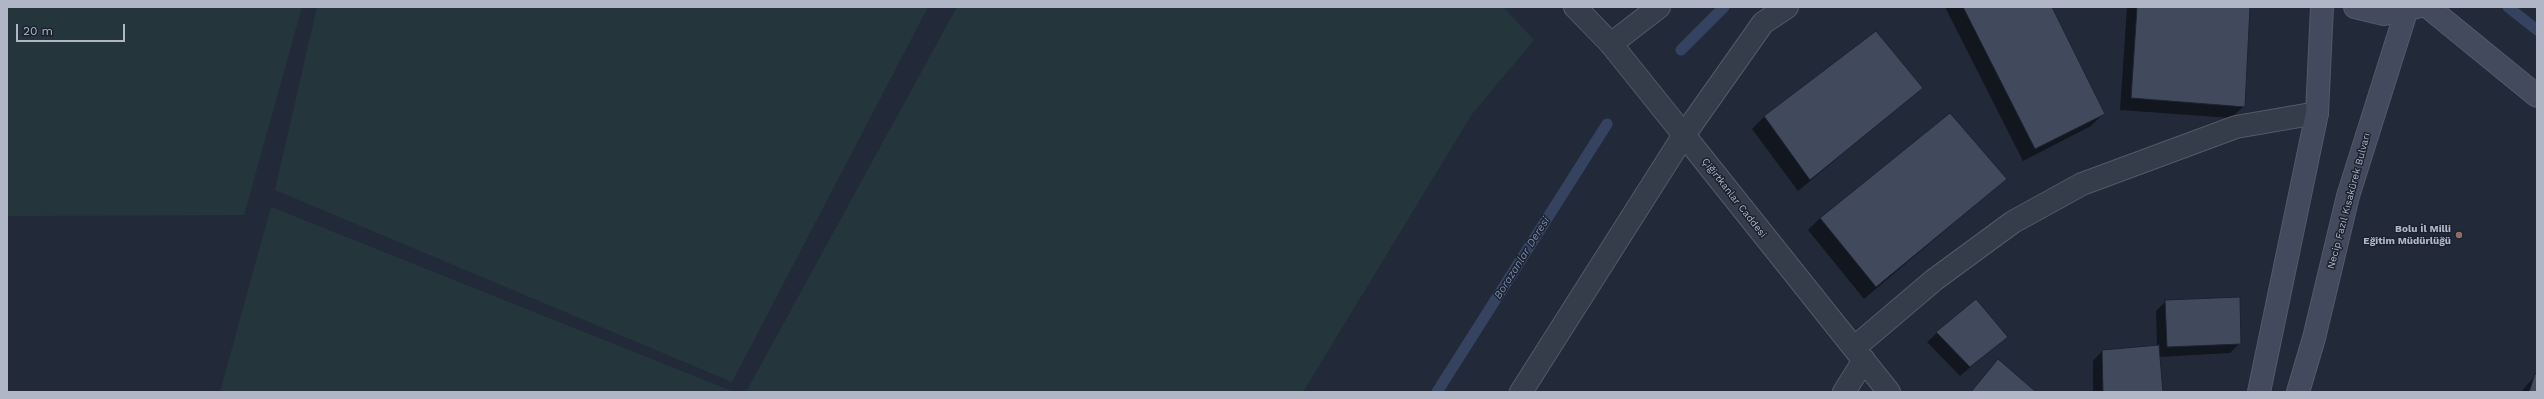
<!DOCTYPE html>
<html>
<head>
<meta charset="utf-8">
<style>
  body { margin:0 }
  #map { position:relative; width:2544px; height:399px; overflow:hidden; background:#222a3a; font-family:"Work Sans",sans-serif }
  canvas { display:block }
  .frame { position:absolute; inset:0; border:8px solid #b0b6c6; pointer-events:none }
  .scale { position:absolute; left:16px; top:24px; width:109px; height:18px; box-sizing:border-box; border:2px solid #b0b6c6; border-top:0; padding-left:5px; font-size:12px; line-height:14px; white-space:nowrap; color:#b0b6c6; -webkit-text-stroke:3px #1b212f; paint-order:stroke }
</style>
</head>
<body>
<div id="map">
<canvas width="2544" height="399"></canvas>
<div class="frame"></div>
<div class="scale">20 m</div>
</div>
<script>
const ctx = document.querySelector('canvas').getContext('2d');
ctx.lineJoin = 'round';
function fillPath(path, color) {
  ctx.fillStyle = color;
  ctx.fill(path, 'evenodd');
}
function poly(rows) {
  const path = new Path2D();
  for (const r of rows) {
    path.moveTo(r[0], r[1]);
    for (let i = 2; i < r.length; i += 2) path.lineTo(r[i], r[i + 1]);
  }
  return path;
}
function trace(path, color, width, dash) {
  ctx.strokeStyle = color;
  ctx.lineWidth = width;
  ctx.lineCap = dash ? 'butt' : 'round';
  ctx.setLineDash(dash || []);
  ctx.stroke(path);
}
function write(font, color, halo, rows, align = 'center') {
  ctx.font = font + ' "Work Sans",sans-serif';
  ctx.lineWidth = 3;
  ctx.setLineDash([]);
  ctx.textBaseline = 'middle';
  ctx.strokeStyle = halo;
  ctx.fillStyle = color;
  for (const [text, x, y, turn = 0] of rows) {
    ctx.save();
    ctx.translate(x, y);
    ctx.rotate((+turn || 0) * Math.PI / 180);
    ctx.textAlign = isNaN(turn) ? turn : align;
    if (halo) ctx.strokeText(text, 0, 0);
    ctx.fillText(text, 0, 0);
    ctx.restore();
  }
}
fillPath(poly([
  [7,7,302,7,244,215,7,216],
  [317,7,928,7,732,382,275,190],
  [957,7,1503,7,1534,40,1472,114,1303,392,746,392],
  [271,207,734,392,220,392]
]), '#24363b');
fillPath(poly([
  [1945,7,2051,7,2103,114,2091,126,2023,161],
  [2127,7,2249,7,2244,106,2231,118,2120,110],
  [1876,32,1922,88,1798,191,1752,129,1764,117],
  [2006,179,1864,299,1808,230,1820,218],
  [2166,301,2240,343,2230,353,2159,357,2162,392,2093,392,2093,361,2102,351,2157,346,2156,311],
  [1937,333,2007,336,1960,376,1927,342],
  [1998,360,2033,392,1971,392],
  [2535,376,2537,376,2537,392,2521,392]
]), '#0007');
trace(poly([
  [2508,7,2537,30],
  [1681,50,1724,7],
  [1437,392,1607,124]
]), '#354361', 11);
const building = poly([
  [1963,7,2052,7,2105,114,2035,149,1963,7],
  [2137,7,2250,7,2245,107,2131,98,2137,7],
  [1876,31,1923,88,1810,180,1764,116,1876,31],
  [1950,113,2007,179,1876,287,1820,218,1950,113],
  [2240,297,2241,344,2167,347,2165,300,2240,297],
  [1976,299,2008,337,1970,367,1936,332,1976,299],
  [2159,345,2163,392,2103,392,2102,350,2159,345],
  [1998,359,2035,391,2035,392,1971,392,1998,359],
  [2535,374,2537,375,2537,392,2529,392,2535,374]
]);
fillPath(building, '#41495c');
trace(building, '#1d2331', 1);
const minor = poly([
  [1611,44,1659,7],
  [1684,135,1889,392],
  [1854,348,1934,280,2013,222,2082,184,2236,127,2317,113],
  [1521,392,1684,135,1763,23,1787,7],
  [1844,392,1864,360]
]);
const tertiary = poly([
  [1575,7,1611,44,1684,135]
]);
const secondary = poly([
  [2355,7,2384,14,2417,7],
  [2428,7,2537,96],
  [2259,392,2317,113,2322,7],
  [2298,392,2314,338,2348,196,2406,12]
]);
trace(minor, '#535968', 24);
trace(tertiary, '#535968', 24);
trace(secondary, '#535968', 24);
trace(minor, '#353c4a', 22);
trace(tertiary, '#353c4a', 22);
trace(secondary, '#434a5d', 22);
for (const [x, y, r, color] of [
  [2459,235,4,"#8d6e63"]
]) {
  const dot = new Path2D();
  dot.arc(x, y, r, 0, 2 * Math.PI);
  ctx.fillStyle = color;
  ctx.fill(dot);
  trace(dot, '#1b212f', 1.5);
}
write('10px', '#b0b6c6', '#1b212f', [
  ["Çiğirtkanlar Caddesi",1734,198,52],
  ["Necip Fazıl Kısakürek Bulvarı",2349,201,-75]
]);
write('bold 10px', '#b0b6c6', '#1b212f', [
  ["Bolu İl Milli",2451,229],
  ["Eğitim Müdürlüğü",2451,241]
], 'right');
write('italic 11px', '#788aae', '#1b212f', [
  ["Borazanlar Deresi",1522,258,-58]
]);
</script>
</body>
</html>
